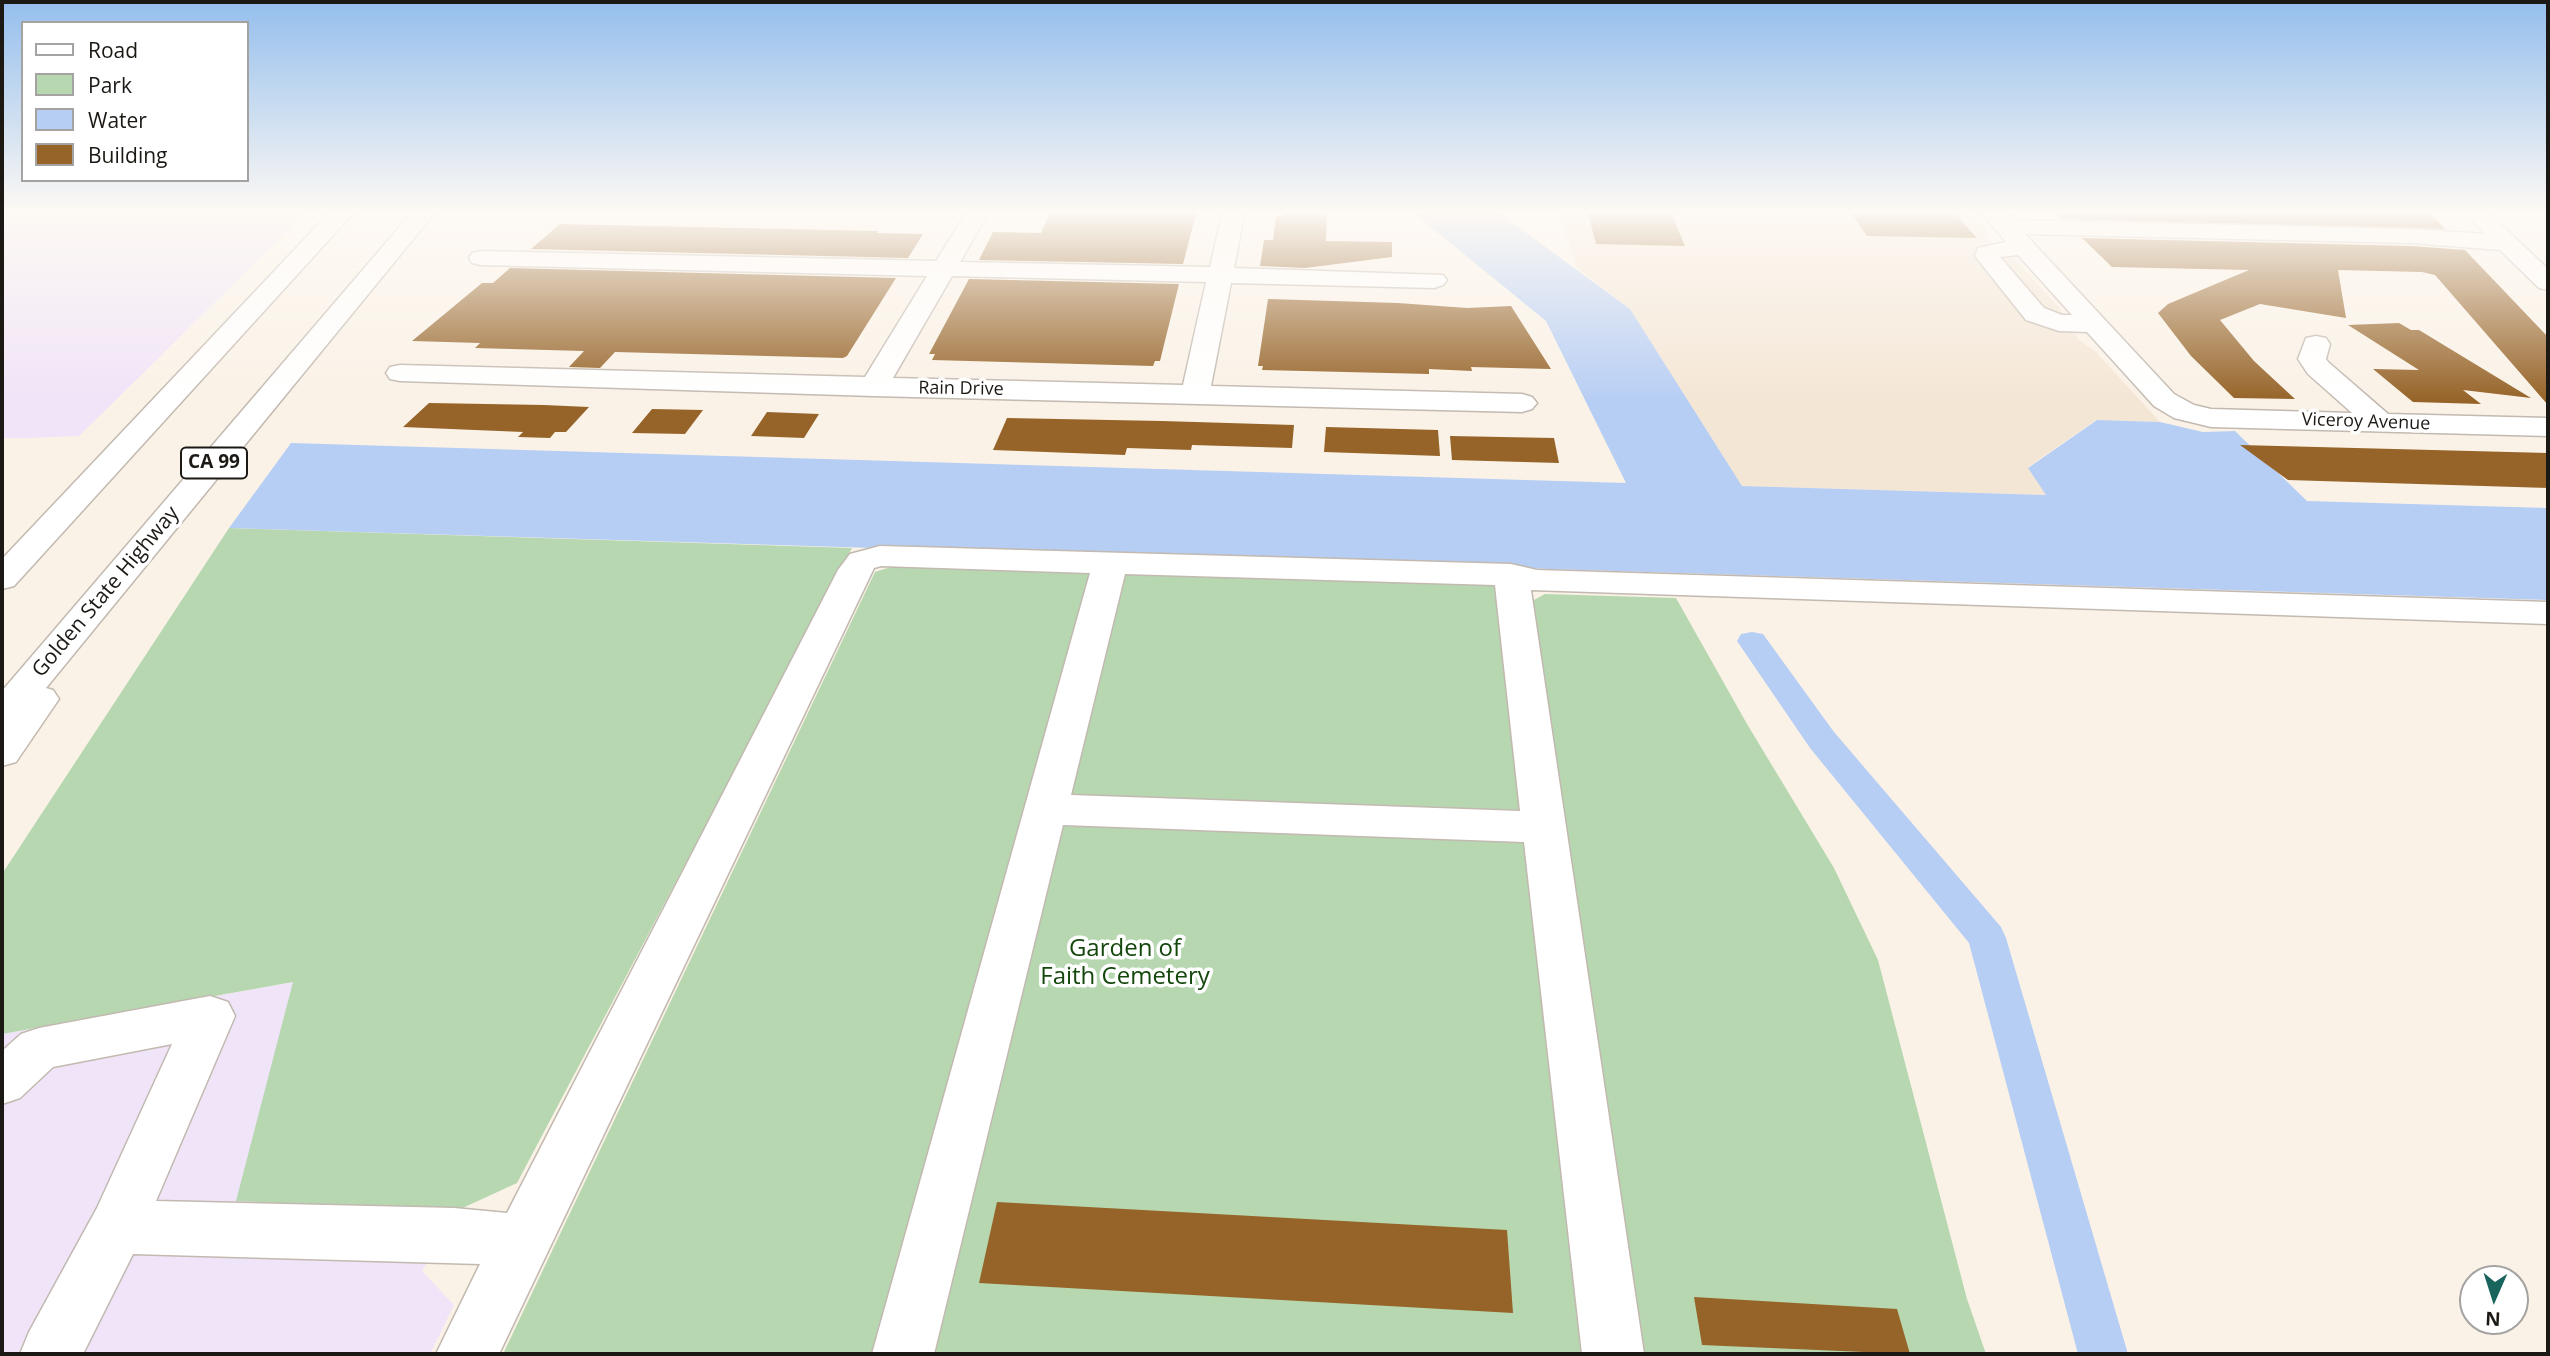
<!DOCTYPE html>
<html>
<head>
<meta charset="utf-8">
<style>
  body { margin:0 }
  #map { position:relative; width:2550px; height:1356px; overflow:hidden; background:#faf2e7; font-family:"Open Sans",sans-serif }
  canvas { display:block }
  .frame { position:absolute; inset:0; border:4px solid #1c1915; pointer-events:none }
  .legend { position:absolute; left:21px; top:21px; width:228px; height:161px; box-sizing:border-box; background:#fff; border:2px solid #a4a3a1; margin:0; padding:9px 12px; list-style:none; font-size:21px; color:#1c1915 }
  .legend li { display:flex; align-items:center; gap:14px; height:35px }
  .legend b { width:35px; border:2px solid #a4a3a1 }
  .north { position:absolute; left:2459px; top:1265px; width:70px; height:70px; box-sizing:border-box; background:#fff; border:2px solid #a4a3a1; border-radius:50%; rotate:183deg; font-size:19px; font-weight:700; line-height:28px; text-align:center; color:#1c1915 }
  .north::after { content:''; display:block; margin:auto; width:24px; height:32px; background:#19655d; clip-path:polygon(50% 0,100% 100%,50% 72%,0 100%) }
</style>
</head>
<body>
<div id="map">
<canvas width="2550" height="1356"></canvas>
<div class="frame"></div>
<ul class="legend">
<li><b style="height:9px;background:#fff"></b>Road</li>
<li><b style="height:19px;background:#b6d7b0"></b>Park</li>
<li><b style="height:19px;background:#b7cef4"></b>Water</li>
<li><b style="height:19px;background:#966429"></b>Building</li>
</ul>
<div class="north">N</div>
</div>
<script>
const ctx = document.querySelector('canvas').getContext('2d');
ctx.lineJoin = 'round';
function fillPath(path, color) {
  ctx.fillStyle = color;
  ctx.fill(path, 'evenodd');
}
function poly(rows) {
  const path = new Path2D();
  for (const r of rows) {
    path.moveTo(r[0], r[1]);
    for (let i = 2; i < r.length; i += 2) path.lineTo(r[i], r[i + 1]);
  }
  return path;
}
function trace(path, color, width, dash) {
  ctx.strokeStyle = color;
  ctx.lineWidth = width;
  ctx.lineCap = dash ? 'butt' : 'round';
  ctx.setLineDash(dash || []);
  ctx.stroke(path);
}
function write(font, color, halo, rows, align = 'center') {
  ctx.font = font + ' "Open Sans",sans-serif';
  ctx.lineWidth = 7;
  ctx.setLineDash([]);
  ctx.textBaseline = 'middle';
  ctx.strokeStyle = halo;
  ctx.fillStyle = color;
  for (const [text, x, y, turn = 0] of rows) {
    ctx.save();
    ctx.translate(x, y);
    ctx.rotate((+turn || 0) * Math.PI / 180);
    ctx.textAlign = isNaN(turn) ? turn : align;
    if (halo) ctx.strokeText(text, 0, 0);
    ctx.fillText(text, 0, 0);
    ctx.restore();
  }
}
fillPath(poly([
  [2,210,309,210,79,436,28,438,2,438],
  [294,982,456,1211,422,1271,454,1305,430,1354,2,1354,2,1034]
]), '#f0e4f8');
fillPath(poly([
  [1559,210,1970,210,1987,230,1987,238,2018,263,2059,308,2078,339,2095,351,2160,422,2096,420,2028,467,2047,495,1742,486,1630,309,1576,267]
]), '#f4e6d5');
fillPath(poly([
  [229,528,852,548,517,1183,456,1211,236,1201,293,982,2,1034,2,874],
  [897,565,1488,583,1532,601,1545,594,1676,598,1747,724,1834,868,1878,960,1967,1299,1986,1354,503,1354,875,572]
]), '#b6d7b0');
fillPath(poly([
  [1410,210,1495,210,1630,309,1742,486,2046,495,2028,468,2097,420,2160,422,2203,432,2235,431,2307,501,2548,508,2548,600,229,528,291,443,1626,483,1546,321]
]), '#b7cef4');
fillPath(poly([
  [1752,632,1763,634,1834,732,2001,927,2006,938,2128,1354,2078,1354,1969,943,1810,748,1737,641,1741,634,1752,632]
]), '#b7cef4');
fillPath(poly([
  [1051,210,1197,210,1183,264,979,260,993,232,1041,233],
  [1587,210,1670,210,1685,246,1596,244],
  [1849,210,1952,210,1977,238,1867,236],
  [2054,210,2427,210,2445,229,2062,219],
  [1283,212,1327,212,1326,241,1392,242,1392,257,1305,268,1260,266,1264,240,1273,240,1276,216,1283,216],
  [560,224,878,231,877,233,923,234,908,258,531,249],
  [2082,238,2412,246,2465,250,2548,337,2548,405,2435,275,2422,272,2338,270,2346,318,2260,304,2220,320,2254,361,2295,399,2234,398,2191,356,2158,313,2168,304,2249,270,2112,267],
  [510,268,896,278,847,356,843,358,615,352,600,368,569,367,584,351,475,348,480,343,412,341,482,283,493,283],
  [969,279,1179,284,1160,361,1155,361,1153,366,932,360,935,354,929,354],
  [1268,299,1398,303,1467,308,1511,306,1551,369,1471,367,1472,371,1429,369,1429,374,1262,370,1263,366,1258,366],
  [2399,323,2411,330,2419,330,2531,398,2463,390,2481,404,2413,402,2373,369,2419,370,2348,325],
  [429,403,544,405,589,407,566,432,555,432,550,438,518,437,523,432,403,427],
  [652,409,703,410,685,434,632,433],
  [767,412,819,414,804,438,751,436],
  [1007,418,1162,421,1294,425,1292,448,1192,445,1191,450,1127,448,1125,455,993,450],
  [1326,427,1438,430,1440,456,1324,452],
  [1450,436,1554,438,1559,463,1452,460],
  [2240,445,2548,453,2548,488,2288,480],
  [997,1202,1507,1230,1513,1313,979,1283],
  [1694,1297,1897,1309,1910,1354,1702,1345]
]), '#966429');
const minor = poly([
  [968,210,990,210,960,262,1210,267,1223,210,1245,210,1234,268,1443,275,1447,280,1443,285,1434,288,1231,283,1211,386,1522,394,1532,397,1537,403,1532,409,1522,412,873,396,400,381,390,379,386,373,390,367,400,365,865,377,927,276,481,265,472,263,469,258,472,253,481,251,936,261,968,210],
  [952,276,1206,282,1183,385,893,378,952,276],
  [1979,210,2003,210,2012,220,2412,229,2485,234,2462,210,2486,210,2548,269,2548,290,2539,288,2500,250,2412,243,2025,234,2174,394,2194,405,2211,409,2352,413,2308,374,2298,359,2306,338,2316,336,2326,338,2330,344,2326,359,2328,362,2388,414,2548,418,2548,436,2211,427,2174,418,2154,406,2087,332,2059,331,2026,320,1975,256,1978,248,2006,242,1979,210],
  [2018,255,2072,315,2062,315,2044,308,2000,257,2018,255],
  [880,546,1511,564,1537,570,2548,602,2548,624,1531,590,1644,1354,1582,1354,1524,842,1063,825,934,1354,872,1354,1090,573,881,566,874,568,499,1354,436,1354,480,1264,133,1254,83,1354,20,1354,29,1332,97,1208,172,1044,53,1067,20,1098,2,1104,2,1051,21,1034,39,1028,210,996,228,1002,235,1016,156,1201,454,1208,507,1213,838,570,850,554,880,546],
  [1125,574,1495,585,1520,811,1071,795,1125,574]
]);
const highway = poly([
  [332,210,356,210,14,586,2,589,2,559,332,210],
  [414,210,437,210,46,688,53,690,59,699,16,762,2,766,2,691,414,210]
]);
trace(minor, '#c2b9b0', 3);
trace(highway, '#c2b9b0', 3);
fillPath(minor, '#fff');
fillPath(highway, '#fff');
const sky = ctx.createLinearGradient(0, 0, 0, 400);
sky.addColorStop(0, '#94beed');
sky.addColorStop(0.53, '#fdf9f4');
sky.addColorStop(1, '#fdf9f400');
ctx.fillStyle = sky;
ctx.fillRect(0, 0, 2550, 400);
write('18px', '#1c1915', '#fff', [
  ["Rain Drive",961,389,1],
  ["Viceroy Avenue",2366,422,2]
]);
for (const [x, y, w] of [
  [214,463,66]
]) {
  const box = new Path2D();
  box.roundRect(x - w / 2, y - 15.5, w, 31, 5);
  ctx.fillStyle = '#fff';
  ctx.fill(box);
  trace(box, '#1c1915', 2);
}
write('bold 19px', '#1c1915', null, [
  ["CA 99",214,463]
]);
write('21px', '#1c1915', '#fff', [
  ["Golden State Highway",106,592,-50]
]);
write('24px', '#14470c', '#fff', [
  ["Garden of",1125,949],
  ["Faith Cemetery",1125,977]
]);
</script>
</body>
</html>
